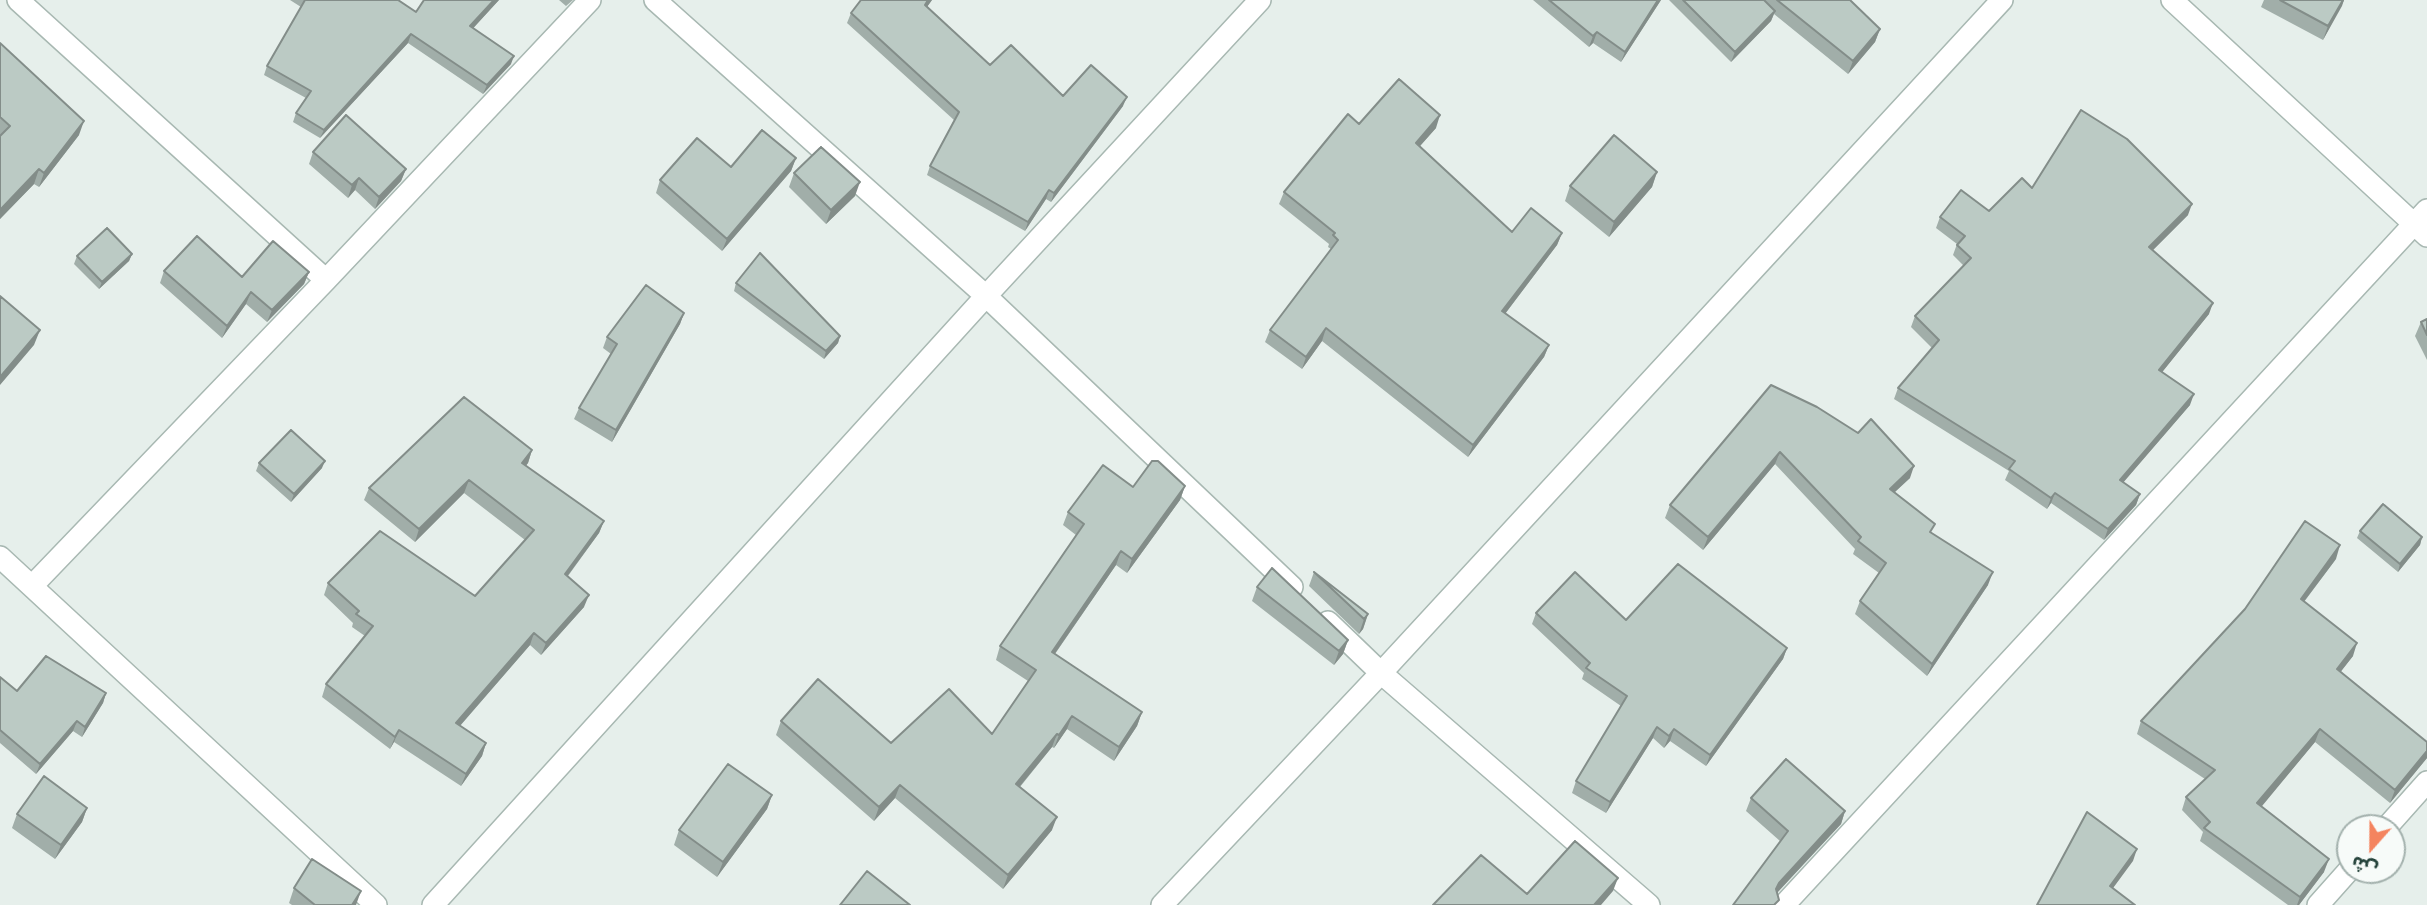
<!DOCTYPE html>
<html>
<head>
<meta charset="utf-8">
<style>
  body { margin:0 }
  #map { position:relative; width:2427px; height:905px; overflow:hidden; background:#e6efeb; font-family:"Noto Sans","Noto Sans Arabic",sans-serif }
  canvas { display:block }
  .north { position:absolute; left:2336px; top:814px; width:70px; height:70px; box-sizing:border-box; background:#f7fbf9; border:2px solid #a3b1ad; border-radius:50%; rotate:201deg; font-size:19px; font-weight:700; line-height:28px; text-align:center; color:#24423a }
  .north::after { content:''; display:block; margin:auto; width:24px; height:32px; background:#f4845f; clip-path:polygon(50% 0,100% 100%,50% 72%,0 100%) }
</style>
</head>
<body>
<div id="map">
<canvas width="2427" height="905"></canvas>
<div class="north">ش</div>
</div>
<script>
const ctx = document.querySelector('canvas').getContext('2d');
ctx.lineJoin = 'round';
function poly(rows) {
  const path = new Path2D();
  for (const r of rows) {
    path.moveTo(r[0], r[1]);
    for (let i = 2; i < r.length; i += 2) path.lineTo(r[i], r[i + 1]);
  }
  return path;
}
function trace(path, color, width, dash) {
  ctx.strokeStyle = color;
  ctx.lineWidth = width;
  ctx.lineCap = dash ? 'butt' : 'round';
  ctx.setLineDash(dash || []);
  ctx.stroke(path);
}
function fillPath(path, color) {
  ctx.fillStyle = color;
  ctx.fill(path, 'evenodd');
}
const street = poly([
  [18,0,326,280],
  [655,0,986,296,1292,587],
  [2172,0,2427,236],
  [0,557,376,905],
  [32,586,326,280,590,0],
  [1328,622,1381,673,1649,905],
  [2386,828,2427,782],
  [433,905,986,296,1260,0],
  [1162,905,1381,673,2002,0],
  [1784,905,2427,210],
  [2318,905,2350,869]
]);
trace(street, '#a8b8b2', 24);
trace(street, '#fff', 21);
fillPath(poly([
  [290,0,398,0,416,12,424,0,499,0,473,28,511,64,483,94,408,43,320,138,293,122,296,113,306,98,264,75,267,66,301,7],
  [559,0,573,0,566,6],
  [932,0,927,7,990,65,1063,96,1123,106,1051,202,1046,199,1025,231,927,175,930,166,954,120,847,23,851,13],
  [1533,0,1661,0,1621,62,1593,43,1589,47],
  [1669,0,1850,0,1880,29,1875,42,1848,74,1774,14,1771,21,1731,62],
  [2264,0,2344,0,2323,40,2261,7],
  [0,43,79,135,39,187,34,184,0,219],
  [1359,124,1436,128,1420,146,1512,232,1562,233,1557,245,1505,314,1549,345,1544,357,1468,457,1322,341,1302,369,1265,342,1270,330,1331,249,1328,247,1329,244,1279,204,1284,192],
  [313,152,406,169,401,181,375,209,355,190,348,198,309,164],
  [796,158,791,171,722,251,656,193,660,180,731,167],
  [1657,172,1652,187,1609,237,1565,201,1570,186],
  [794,173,855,196,826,224,789,187],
  [2032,188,2188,215,2153,250,2209,314,2162,372,2190,405,2123,482,2140,494,2136,505,2104,540,2051,503,2047,509,2005,480,2009,471,1894,399,1898,388,1932,348,1911,327,1915,316,1964,266,1953,255,1957,244,1936,228,1940,217,1989,211],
  [132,254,129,261,99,289,74,264,77,256],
  [164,271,242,277,309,272,304,284,267,322,246,304,222,338,160,283],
  [736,283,840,336,838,343,824,359,734,291],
  [684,313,680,324,612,442,574,419,579,408,611,354,603,348,607,337],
  [2427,319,2427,360,2415,336,2421,322],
  [1771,385,1910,478,1895,492,1932,533,1988,585,1927,676,1855,614,1860,601,1879,573,1853,554,1855,549,1775,464,1703,550,1665,518,1670,505],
  [532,450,528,463,525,466,604,521,599,533,568,576,584,607,541,655,530,645,460,726,486,743,482,756,461,786,394,742,390,749,322,697,326,684,365,636,352,627,353,623,324,595,328,583,475,596,525,540,464,493,415,542,364,500,369,488],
  [259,463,322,468,291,502,256,471],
  [1185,486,1180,500,1127,573,1116,565,1055,654,1142,712,1137,726,1114,761,1067,729,1054,748,1052,747,1020,787,1052,830,1003,889,895,798,874,821,776,735,781,721,891,743,992,734,1028,681,996,660,1000,646,1076,535,1063,525,1068,512,1133,487],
  [2360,531,2422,537,2420,545,2398,572,2357,538],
  [2336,559,2304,602,2353,656,2340,672,2427,742,2427,758,2390,803,2315,742,2261,806,2324,872,2299,905,2288,905,2200,841,2203,832,2182,810,2186,797,2205,779,2137,734,2141,721],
  [1314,572,1368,614,1363,629,1359,634,1309,586],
  [1257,587,1348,640,1343,654,1334,665,1252,601],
  [1536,613,1626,620,1787,648,1783,659,1706,766,1670,741,1664,748,1653,738,1606,813,1572,793,1576,781,1621,706,1582,679,1584,673,1532,624],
  [0,677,17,691,106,693,103,703,82,737,73,731,36,774,0,743],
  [772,795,767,809,717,877,674,845,679,830],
  [1751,798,1845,811,1841,824,1777,893,1780,841,1746,811],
  [87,808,82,822,55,859,12,828,17,814],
  [294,888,356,905,292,905,289,903]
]), '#a1aea9');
fillPath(poly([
  [494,0,499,0,467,35,470,26],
  [928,0,932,0,921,15,925,5],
  [1658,0,1661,0,1621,62,1625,52],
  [2343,0,2344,0,2342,6,2323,40,2328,26],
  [1775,11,1771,21,1731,62,1735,52],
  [1880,29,1875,42,1848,74,1853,61],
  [1597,32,1593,43,1589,47,1593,36],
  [411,34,408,43,320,138,324,130],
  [514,56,511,64,483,94,487,85],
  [1127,97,1123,106,1051,202,1054,193],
  [1440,115,1436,128,1412,155,1416,143],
  [84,121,79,135,39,187,44,173],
  [796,158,791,171,722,251,727,239],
  [39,169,34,184,0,219,0,210],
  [406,169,401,181,375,209,379,197],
  [1657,172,1652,187,1609,237,1614,222],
  [359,178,355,190,348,198,352,185],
  [860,182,855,196,826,224,831,210],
  [1049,190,1046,199,1025,231,1028,222],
  [2192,204,2188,215,2145,258,2149,247],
  [1562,233,1557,245,1498,323,1502,311],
  [132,254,129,261,99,289,102,282],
  [309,272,304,284,267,322,272,310],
  [251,292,246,304,222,338,227,326],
  [2213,303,2209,314,2155,381,2159,370],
  [684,313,680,324,612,442,616,430],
  [1326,328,1322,341,1302,369,1306,357],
  [40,330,34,345,0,385,0,377],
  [840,336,838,343,824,359,826,351],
  [1549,345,1544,357,1468,457,1473,445],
  [2194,394,2190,405,2116,491,2120,480],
  [532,450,528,463,518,476,522,463],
  [1780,452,1775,464,1703,550,1708,537],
  [325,461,322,468,291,502,294,494],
  [1914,466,1910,478,1885,501,1890,489],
  [469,480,464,493,415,542,419,529],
  [1185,486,1180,500,1127,573,1132,559],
  [2055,493,2051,503,2047,509,2051,498],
  [2140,494,2136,505,2104,540,2108,529],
  [604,521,599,533,560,586,565,574],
  [2422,537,2420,545,2398,572,2400,564],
  [2340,545,2336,559,2296,612,2301,599],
  [1121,551,1116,565,1047,665,1052,652],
  [1993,572,1988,585,1927,676,1932,664],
  [589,595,584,607,541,655,546,643],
  [1368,614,1363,629,1359,634,1364,619],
  [534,633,530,645,451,736,456,723],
  [1348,640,1343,654,1334,665,1339,651],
  [2357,643,2353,656,2332,683,2337,669],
  [1787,648,1783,659,1706,766,1710,755],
  [106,693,103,703,82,737,85,727],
  [1142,712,1137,726,1114,761,1119,747],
  [1072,716,1067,729,1054,748,1059,735],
  [77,721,73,731,36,774,40,764],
  [1657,727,1653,738,1606,813,1610,802],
  [1674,729,1670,741,1664,748,1669,736],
  [2320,729,2315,742,2253,817,2257,803],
  [399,730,394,742,390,749,395,737],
  [1057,734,1052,747,1011,797,1016,784],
  [486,743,482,756,461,786,466,774],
  [2427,751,2427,758,2390,803,2395,790],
  [900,785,895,798,874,821,879,807],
  [772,795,767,809,717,877,723,862],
  [87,808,82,822,55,859,61,845],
  [1845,811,1841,824,1774,896,1771,903,1779,883],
  [1057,817,1052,830,1003,889,1008,875],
  [2137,849,2133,861,2105,899,2110,886],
  [2329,859,2324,872,2299,905,2297,905,2300,897],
  [1618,878,1613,891,1601,905,1594,905],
  [361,891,356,905,352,905]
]), '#838d89');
const building = poly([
  [305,0,398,0,416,12,424,0,494,0,470,26,514,56,487,85,411,34,324,130,296,113,311,91,267,66,305,0],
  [861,0,928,0,925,5,990,65,1011,45,1063,96,1091,65,1127,97,1054,193,1049,190,1028,222,930,166,959,112,851,13,861,0],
  [1549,0,1658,0,1625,52,1597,32,1593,36,1549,0],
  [1683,0,1764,0,1775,11,1735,52,1683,0],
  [1777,0,1850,0,1880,29,1853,61,1777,0],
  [2280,0,2343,0,2328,26,2280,0],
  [0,43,84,121,44,173,39,169,0,210,0,136,10,126,0,117,0,43],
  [1399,79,1440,115,1416,143,1512,232,1531,208,1562,233,1502,311,1549,345,1473,445,1326,328,1306,357,1270,330,1338,240,1333,235,1335,233,1284,192,1348,114,1359,124,1399,79],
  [2081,110,2127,139,2192,204,2149,247,2213,303,2159,370,2194,394,2120,480,2140,494,2108,529,2055,493,2051,498,2009,469,2015,461,1898,388,1939,340,1915,316,1971,258,1957,245,1965,236,1940,217,1961,190,1989,211,2022,178,2032,188,2081,110],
  [346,115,406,169,379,197,359,178,352,185,313,152,346,115],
  [762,130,796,158,727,239,660,180,697,138,731,167,762,130],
  [1614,135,1657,172,1614,222,1570,186,1614,135],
  [821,147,860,182,831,210,794,173,821,147],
  [107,228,132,254,102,282,77,256,107,228],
  [197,236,242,277,273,241,309,272,272,310,251,292,227,326,164,271,197,236],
  [760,253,840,336,826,351,736,283,760,253],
  [646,285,684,313,616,430,579,408,617,344,607,337,646,285],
  [0,296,40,330,0,377,0,296],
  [2427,319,2427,335,2421,322,2427,319],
  [1771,385,1817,407,1858,433,1871,419,1914,466,1890,489,1935,524,1930,532,1993,572,1932,664,1860,601,1886,563,1858,541,1861,537,1780,452,1708,537,1670,505,1771,385],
  [464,397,532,450,522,463,604,521,565,574,589,595,546,643,534,633,456,723,486,743,466,774,399,730,395,737,326,684,373,626,356,614,359,611,328,583,380,531,475,596,534,530,469,480,419,529,369,488,464,397],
  [291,430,325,461,294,494,259,463,291,430],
  [1152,461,1158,461,1185,486,1132,559,1121,551,1052,652,1142,712,1119,747,1072,716,1059,735,1057,734,1016,784,1057,817,1008,875,900,785,879,807,781,721,818,679,891,743,949,689,992,734,1036,670,1000,646,1084,524,1068,512,1103,465,1133,487,1152,461],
  [2383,504,2422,537,2400,564,2360,531,2383,504],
  [2305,521,2340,545,2301,599,2357,643,2337,669,2427,742,2427,751,2395,790,2320,729,2257,803,2329,859,2300,897,2204,828,2210,822,2186,797,2215,770,2141,721,2245,609,2305,521],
  [1678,564,1787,648,1710,755,1674,729,1669,736,1657,727,1610,802,1576,781,1627,696,1586,668,1590,663,1536,613,1575,572,1626,620,1678,564],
  [1272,568,1348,640,1339,651,1257,587,1272,568],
  [1314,572,1368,614,1364,619,1314,572],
  [46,656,106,693,85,727,77,721,40,764,0,730,0,677,17,691,46,656],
  [1786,759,1845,811,1779,883,1776,889,1779,900,1774,905,1733,905,1788,831,1751,798,1786,759],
  [728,764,772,795,723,862,679,830,728,764],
  [44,776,87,808,61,845,17,814,44,776],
  [2087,812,2137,849,2110,886,2135,905,2037,905,2087,812],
  [1575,841,1618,878,1594,905,1433,905,1481,855,1527,894,1575,841],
  [312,859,361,891,352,905,315,905,294,888,312,859],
  [867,871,910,905,840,905,867,871]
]);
fillPath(building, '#bbcac4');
trace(building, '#838d89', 2);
</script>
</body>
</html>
